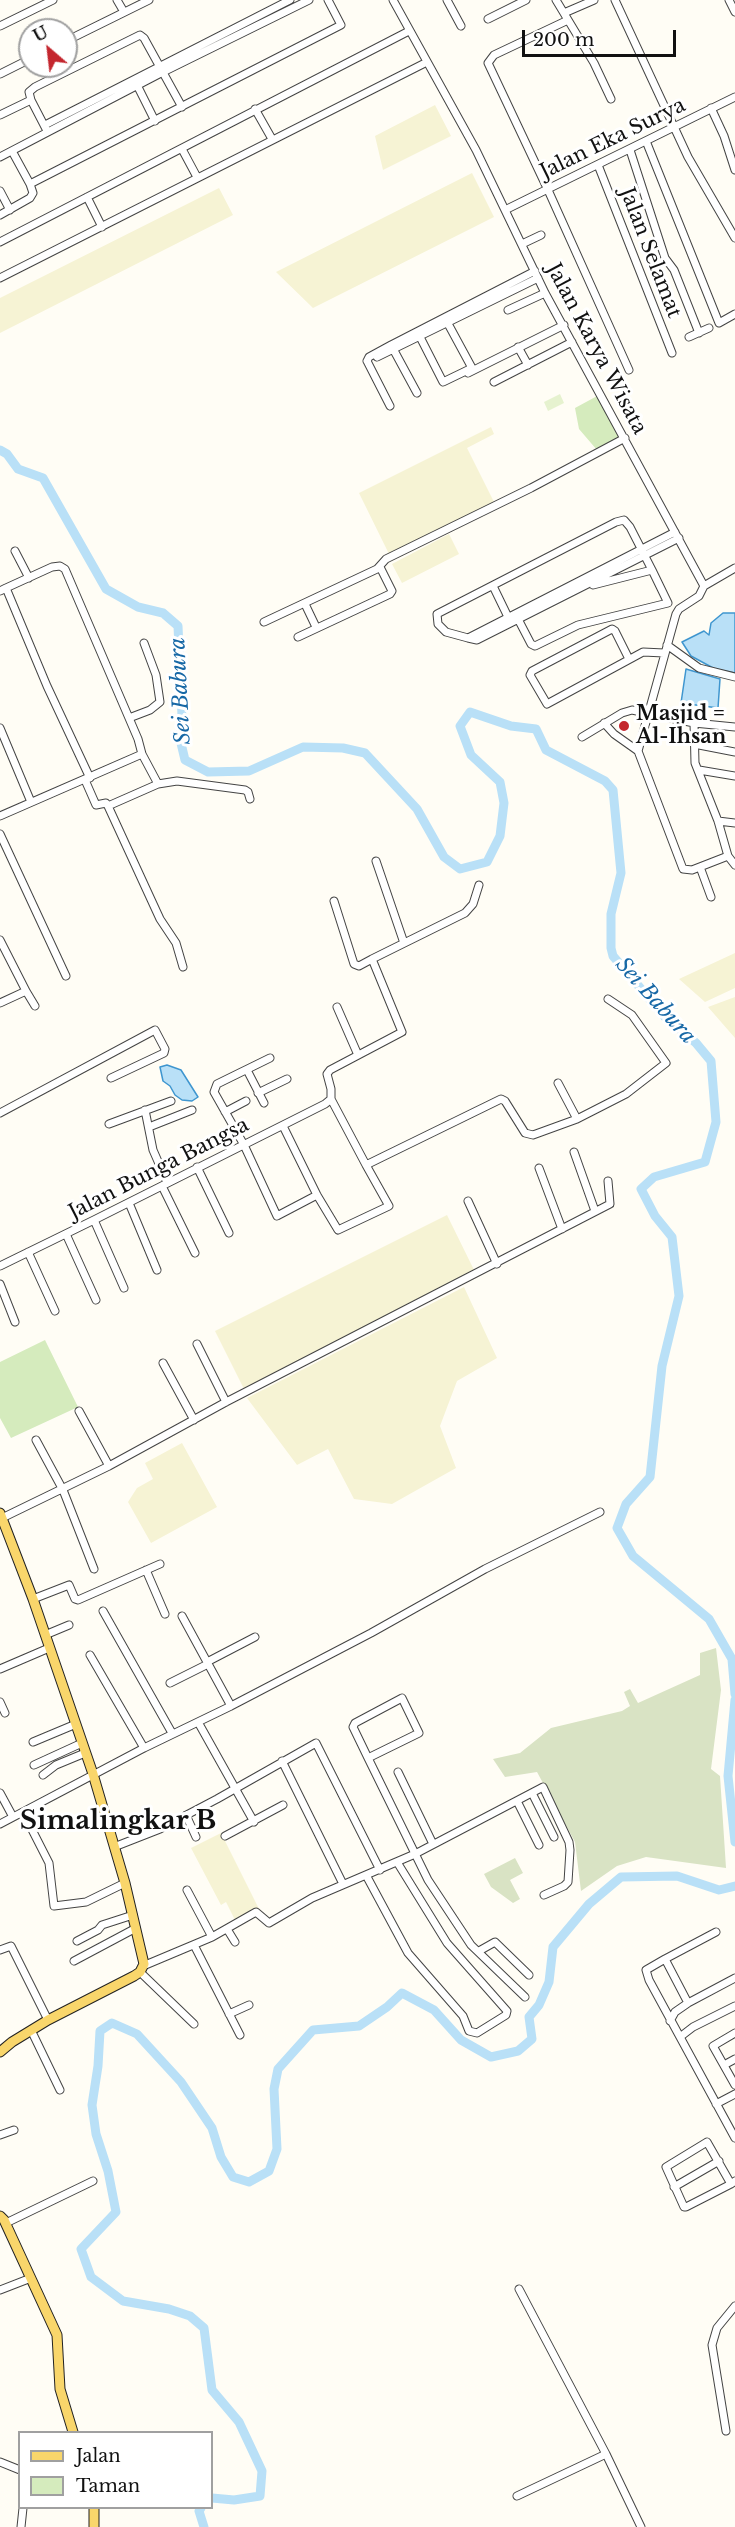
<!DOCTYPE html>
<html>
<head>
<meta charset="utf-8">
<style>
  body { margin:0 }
  #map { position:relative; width:735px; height:2527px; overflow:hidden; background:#fffdf5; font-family:"Libre Baskerville",serif }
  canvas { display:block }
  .legend { position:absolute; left:18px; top:2431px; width:195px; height:78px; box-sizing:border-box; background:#fff; border:2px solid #a0a0a0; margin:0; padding:8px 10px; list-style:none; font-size:18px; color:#111 }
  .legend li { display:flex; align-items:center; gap:12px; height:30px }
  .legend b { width:30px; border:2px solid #a0a0a0 }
  .north { position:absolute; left:18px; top:18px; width:60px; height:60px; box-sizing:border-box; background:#fff; border:2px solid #a0a0a0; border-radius:50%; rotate:332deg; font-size:16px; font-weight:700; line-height:24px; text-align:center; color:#111 }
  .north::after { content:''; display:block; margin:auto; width:21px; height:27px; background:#c4262e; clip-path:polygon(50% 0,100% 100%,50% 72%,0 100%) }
  .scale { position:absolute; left:522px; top:30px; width:154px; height:27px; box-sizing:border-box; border:3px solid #111; border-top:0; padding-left:8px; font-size:18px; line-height:21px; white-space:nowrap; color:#111; -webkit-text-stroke:4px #fff; paint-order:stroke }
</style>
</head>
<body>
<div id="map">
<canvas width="735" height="2527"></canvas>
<ul class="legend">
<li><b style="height:8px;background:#f9d66b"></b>Jalan</li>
<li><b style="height:16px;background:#d5ebbd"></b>Taman</li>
</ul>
<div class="north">U</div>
<div class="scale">200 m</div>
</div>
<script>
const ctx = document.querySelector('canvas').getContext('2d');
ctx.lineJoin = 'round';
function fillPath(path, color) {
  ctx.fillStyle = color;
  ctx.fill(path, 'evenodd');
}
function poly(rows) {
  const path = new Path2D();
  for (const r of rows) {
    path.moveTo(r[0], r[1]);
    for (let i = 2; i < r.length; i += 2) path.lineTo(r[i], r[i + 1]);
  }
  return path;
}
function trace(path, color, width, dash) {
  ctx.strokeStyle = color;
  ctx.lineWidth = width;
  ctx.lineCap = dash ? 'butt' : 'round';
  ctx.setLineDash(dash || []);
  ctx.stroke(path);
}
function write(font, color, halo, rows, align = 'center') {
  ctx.font = font + ' "Libre Baskerville",serif';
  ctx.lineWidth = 6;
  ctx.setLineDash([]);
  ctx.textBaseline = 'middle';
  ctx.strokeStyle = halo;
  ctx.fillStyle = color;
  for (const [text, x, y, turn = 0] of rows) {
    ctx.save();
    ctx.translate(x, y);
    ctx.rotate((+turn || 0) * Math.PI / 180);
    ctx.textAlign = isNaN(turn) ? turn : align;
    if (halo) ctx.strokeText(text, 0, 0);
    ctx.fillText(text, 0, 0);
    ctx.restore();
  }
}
fillPath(poly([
  [435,105,451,136,383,170,375,136],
  [472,173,494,217,313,308,276,272],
  [219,188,233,215,0,333,0,298],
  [491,427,494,434,467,448,494,502,389,554,359,493],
  [449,534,459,554,402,583,392,564],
  [735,953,735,988,705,1002,679,979],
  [735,997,735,1038,708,1007],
  [447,1215,476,1274,244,1389,215,1331],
  [464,1287,497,1358,457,1381,440,1426,456,1468,392,1504,354,1499,328,1449,297,1465,247,1398],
  [182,1443,217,1507,151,1543,128,1502,137,1488,153,1479,145,1463],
  [221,1833,259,1909,236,1922,226,1902,221,1905,191,1848]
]), '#f6f3d4');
fillPath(poly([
  [599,395,621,437,597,450,579,429,575,408],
  [45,1340,78,1407,11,1438,0,1418,0,1362]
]), '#d5ebbd');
fillPath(poly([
  [716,1648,721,1690,711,1769,720,1776,726,1868,646,1857,617,1866,581,1891,575,1842,537,1772,505,1777,493,1759,520,1753,551,1728,622,1711,630,1706,624,1692,630,1689,638,1703,700,1675,700,1653],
  [515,1858,523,1873,510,1880,520,1899,513,1903,491,1887,484,1874]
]), '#d9e3c4');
fillPath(poly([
  [560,394,564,403,548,411,544,402]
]), '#e6f2cf');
const water = poly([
  [723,613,735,613,735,673,715,669,691,656,682,642,704,631,709,635,711,623,723,613],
  [686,669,720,679,718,708,681,703,686,669],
  [167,1065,181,1070,198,1097,192,1101,182,1100,175,1095,170,1086,163,1081,160,1067,167,1065]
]);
fillPath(water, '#b9e0f7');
trace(water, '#3f96cf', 1.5);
trace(poly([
  [0,450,7,454,18,469,43,478,106,589,138,607,163,613,178,626,182,716,180,739,185,760,208,772,249,771,303,747,343,748,365,753,417,809,444,857,460,869,487,862,500,836,504,803,500,782,471,755,460,726,470,712,511,726,536,729,546,750,605,781,613,790,621,873,611,914,611,948,613,956,665,1017,696,1043,711,1061,716,1122,705,1162,654,1177,641,1189,655,1216,672,1237,679,1296,662,1366,650,1477,626,1504,617,1528,633,1556,709,1619,732,1659,735,1694],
  [735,1700,728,1776,735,1842],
  [212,2498,234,2500,260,2496,262,2471,239,2422,212,2390,204,2328,190,2316,169,2309,123,2301,91,2277,81,2249,116,2212,108,2171,96,2134,92,2105,98,2066,100,2031,112,2023,137,2034,181,2082,212,2128,221,2157,233,2177,249,2182,269,2171,277,2149,274,2089,278,2069,313,2030,359,2026,387,2007,402,1993,434,2010,461,2040,491,2057,518,2051,532,2039,529,2017,539,2005,549,1982,553,1947,589,1904,621,1877,677,1876,719,1890,735,1886],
  [201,2508,199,2511,204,2527]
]), '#b9e0f7', 9);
const minor = poly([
  [117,0,124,12],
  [393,0,476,150,545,293,704,586,699,596,679,609,676,614,638,751,683,869,692,870,728,856],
  [447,0,461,26],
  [556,0,594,63,611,99],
  [615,0,688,157,735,238],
  [729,0,735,12],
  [564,13,594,0],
  [488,19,526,0],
  [568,20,494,55,488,63,548,190,629,370],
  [0,26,53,0],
  [66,41,149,0],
  [0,74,30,59],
  [137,85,155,121],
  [31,100,46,129],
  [711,108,724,136,735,170],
  [255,109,272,139],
  [0,115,31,100,29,92,35,87,140,35,144,38,182,107],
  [45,125,290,0],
  [646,141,719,323,735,314],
  [182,149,197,177],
  [630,150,665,258,674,270,699,333],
  [12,151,30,184],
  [0,157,163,72,309,0],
  [598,165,672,353],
  [0,191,10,210],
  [87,197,102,227],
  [505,210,735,97],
  [0,215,30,198,33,193,30,184,341,25,328,0],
  [0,242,409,31],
  [522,244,541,235],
  [0,278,427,62],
  [508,310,545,293],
  [418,333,443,382,472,368,446,320],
  [689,337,709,328],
  [391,345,417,393],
  [518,347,528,365],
  [377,357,538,278],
  [367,361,369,357,391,345,535,271],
  [367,361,390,406],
  [468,373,564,325],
  [494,382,572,342],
  [675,532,468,638,477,640,679,538],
  [15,551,29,578],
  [493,586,509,619],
  [704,586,735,568],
  [6,588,52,567,60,566,65,569,138,739,142,754,158,784],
  [0,591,6,588,47,686,90,778],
  [305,604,316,627],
  [518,619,531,644,535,646,578,625,668,603,652,570],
  [264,622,377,569,386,559,531,488,625,438],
  [298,637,390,594,392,591,380,567],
  [468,638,446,632,438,624,437,614,616,522,624,520,630,527,652,570,593,585],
  [667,645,699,668,735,677],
  [629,659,615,631,612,629,532,671,530,675,547,704,643,652,664,653],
  [129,718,150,710,160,702,156,675,144,643],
  [604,723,614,734,638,751],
  [694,723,695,763,718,821,728,856,735,865],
  [0,728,31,802],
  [582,737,622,713,632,710,694,723,735,727],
  [694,744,735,752],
  [699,770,735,776],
  [85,780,96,805,106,803,108,806],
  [108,806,160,919,176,943,183,967],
  [108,806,158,784,177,781,245,790,248,792,250,799],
  [0,816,142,754],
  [718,821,735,823],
  [0,834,66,976],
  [376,861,404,943],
  [700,867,711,897],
  [479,885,473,904,465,913,372,959,402,1032,330,1070,327,1074,331,1089,331,1099,366,1165,501,1099,505,1101,525,1133,533,1135,577,1119,626,1094,666,1063,632,1015,608,999],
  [334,901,354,964,359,966,372,959],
  [0,940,26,991,0,1003],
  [26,991,35,1006],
  [337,1007,358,1055],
  [270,1058,217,1084,214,1092,244,1145,277,1216,317,1195],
  [247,1070,264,1103],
  [558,1083,577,1119],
  [258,1093,287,1079],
  [145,1110,153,1150,167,1182],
  [225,1112,246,1101],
  [0,1113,155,1030,165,1049,164,1053,111,1078],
  [109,1124,171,1101],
  [283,1126,317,1195,338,1230,389,1206,366,1165],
  [149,1127,192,1110],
  [574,1152,595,1211],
  [197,1167,229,1233],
  [539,1168,562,1229],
  [162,1186,195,1253],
  [468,1201,497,1264],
  [129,1203,157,1270],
  [94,1220,124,1288],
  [66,1234,96,1300],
  [28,1252,55,1311],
  [0,1266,94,1220,325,1104,331,1099],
  [0,1284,15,1322],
  [197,1344,226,1402],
  [163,1363,194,1420],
  [79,1411,109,1466],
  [36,1440,63,1490,94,1569],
  [0,1519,109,1466,226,1402,610,1204,608,1181],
  [146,1570,165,1614],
  [33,1599,69,1585,75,1599,78,1600,160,1564],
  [103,1611,172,1733],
  [182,1616,231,1706],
  [45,1635,69,1625],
  [90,1655,144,1748],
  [207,1662,255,1637],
  [0,1669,49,1648],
  [170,1683,208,1664],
  [0,1702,5,1713],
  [198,1722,254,1822],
  [33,1742,76,1724],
  [368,1758,419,1733,402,1698,355,1723,353,1727,368,1758,428,1880,471,1945,525,1997],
  [282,1761,343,1884],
  [34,1765,82,1743],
  [398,1772,433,1844],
  [43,1775,56,1765,85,1753],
  [0,1793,13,1817],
  [532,1793,554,1837],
  [517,1801,539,1845],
  [23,1812,49,1863,54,1906,86,1902,125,1883],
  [186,1815,196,1837],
  [0,1824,144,1748,231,1706,371,1633,485,1569,600,1512],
  [225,1836,283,1805],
  [114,1847,160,1829,217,1799,316,1743,380,1870],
  [366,1875,408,1953,463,2016,469,2031,477,2033,506,2015,507,2011,447,1943,397,1862],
  [187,1890,212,1937],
  [227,1929,235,1942],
  [77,1941,98,1930,102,1925,133,1915],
  [194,1945,240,2035],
  [0,1950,11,1946,48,2020],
  [479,1951,495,1942,529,1975],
  [665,1959,716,1932],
  [74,1961,136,1928],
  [143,1966,212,1937,256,1912,269,1923,312,1898,415,1854,543,1787,569,1842,570,1850,568,1882,564,1886,544,1895],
  [140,1972,194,2024],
  [735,2006,693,2027,680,2037,735,2138],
  [229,2014,249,2005],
  [670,2021,675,2012,688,2003,735,1978],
  [31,2030,60,2090],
  [735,2033,713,2046,735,2085],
  [680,2037,649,1980,646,1970,665,1959,688,2003],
  [724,2065,735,2059],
  [716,2104,735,2094],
  [0,2135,14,2130],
  [731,2184,707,2142,666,2167,684,2207,686,2207,731,2184,735,2181],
  [674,2187,719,2161],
  [6,2223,93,2181],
  [519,2289,606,2454,641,2527],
  [0,2290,31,2278],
  [726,2431,712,2345,717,2328,735,2306],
  [0,2462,20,2470],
  [517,2496,606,2454],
  [21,2527,23,2508]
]);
const major = poly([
  [0,1513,33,1599,93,1774,125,1883,144,1964,140,1972,134,1976,48,2020,12,2042,0,2052],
  [0,2216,4,2220,57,2335,60,2389,73,2432],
  [94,2508,94,2527]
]);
trace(minor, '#444', 9);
trace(major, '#222', 11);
trace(minor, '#fff', 7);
trace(major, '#f9d66b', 9);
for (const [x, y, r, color] of [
  [624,726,6,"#c4262e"]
]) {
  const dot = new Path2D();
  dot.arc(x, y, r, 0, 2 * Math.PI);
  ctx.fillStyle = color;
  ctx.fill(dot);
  trace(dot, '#fff', 2);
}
write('20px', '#111', '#fff', [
  ["Jalan Eka Surya",613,139,-26],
  ["Jalan Selamat",650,253,69],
  ["Jalan Karya Wisata",596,349,62],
  ["Jalan Bunga Bangsa",159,1169,-27]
]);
write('bold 20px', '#111', '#fff', [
  ["Masjid =",636,714],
  ["Al-Ihsan",636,737]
], 'left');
write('italic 21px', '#1768a6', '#fff', [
  ["Sei Babura",181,691,-93],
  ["Sei Babura",655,1001,48]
]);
write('bold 26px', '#111', '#fff', [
  ["Simalingkar B",118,1822]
]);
</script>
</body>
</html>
